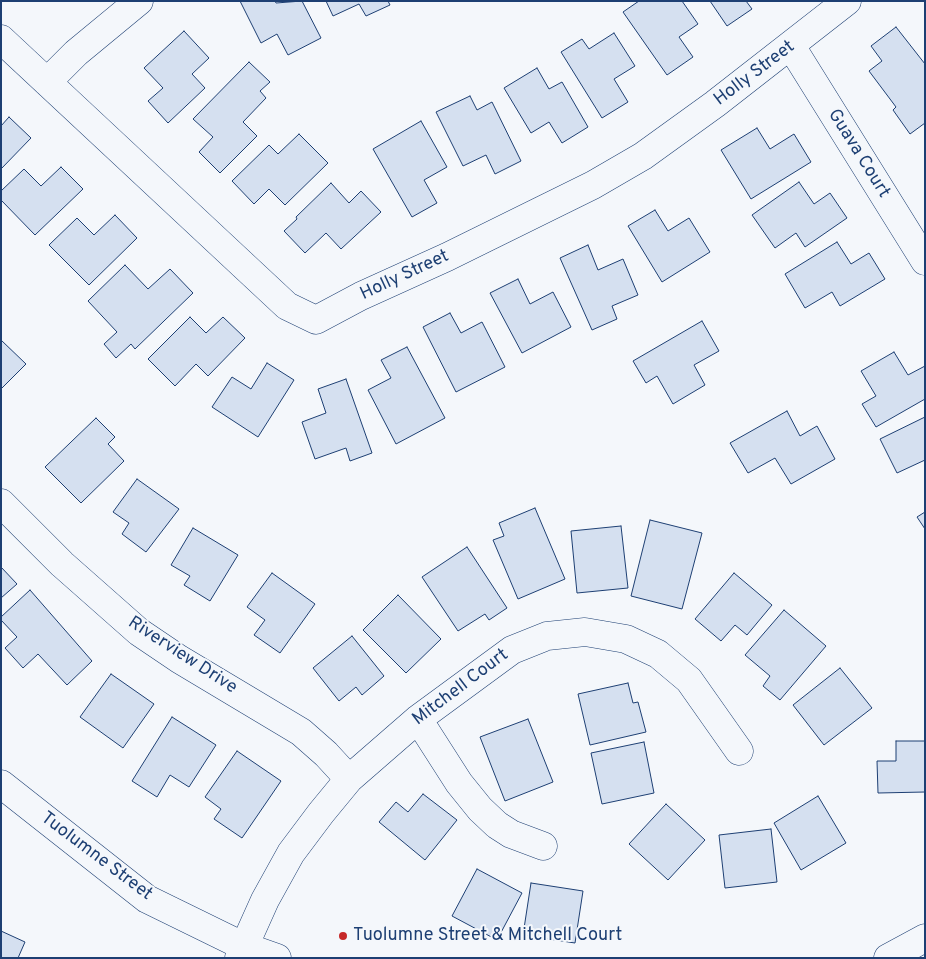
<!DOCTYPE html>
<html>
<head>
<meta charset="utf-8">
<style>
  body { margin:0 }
  #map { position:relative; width:926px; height:959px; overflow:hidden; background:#f4f7fb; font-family:Overpass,sans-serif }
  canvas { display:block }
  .frame { position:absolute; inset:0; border:2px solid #1d3f73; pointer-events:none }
</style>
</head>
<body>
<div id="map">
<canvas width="926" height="959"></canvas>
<div class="frame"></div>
</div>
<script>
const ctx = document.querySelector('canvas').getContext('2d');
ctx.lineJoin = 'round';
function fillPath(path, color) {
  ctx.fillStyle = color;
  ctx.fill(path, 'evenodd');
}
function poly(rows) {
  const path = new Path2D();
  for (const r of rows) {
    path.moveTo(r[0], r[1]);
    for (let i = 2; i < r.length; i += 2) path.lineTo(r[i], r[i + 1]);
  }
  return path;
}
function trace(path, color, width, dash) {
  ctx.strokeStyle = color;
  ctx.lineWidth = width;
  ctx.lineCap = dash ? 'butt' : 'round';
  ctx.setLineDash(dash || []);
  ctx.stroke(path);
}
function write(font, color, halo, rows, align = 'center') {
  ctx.font = font + ' Overpass,sans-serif';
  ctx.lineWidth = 4;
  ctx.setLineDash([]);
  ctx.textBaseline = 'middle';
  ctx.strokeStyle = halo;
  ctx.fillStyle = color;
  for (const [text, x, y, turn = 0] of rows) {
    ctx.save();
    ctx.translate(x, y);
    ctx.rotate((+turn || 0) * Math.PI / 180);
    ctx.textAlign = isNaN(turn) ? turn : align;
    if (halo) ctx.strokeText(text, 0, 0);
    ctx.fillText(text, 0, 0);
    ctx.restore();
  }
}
const building = poly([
  [240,1,275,1,276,3,302,1,321,38,288,55,277,34,261,43,240,1],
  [326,1,388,1,390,5,366,16,359,4,333,16,326,1],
  [639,1,682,1,698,24,679,37,693,57,667,75,623,12,639,1],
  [710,1,746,1,752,9,727,26,710,1],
  [896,27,925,64,925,123,910,134,893,110,896,107,869,71,882,61,871,46,896,27],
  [184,31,209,58,192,74,205,88,168,123,148,101,163,88,144,68,184,31],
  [614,33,635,66,614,79,628,102,602,118,561,52,582,39,589,49,614,33],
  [249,62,270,82,260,91,266,98,243,122,257,136,220,173,199,152,213,137,193,119,249,62],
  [537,68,549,89,562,82,588,127,562,143,549,122,531,133,504,88,537,68],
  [470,96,477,110,492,102,521,161,495,174,486,155,463,166,436,112,470,96],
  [9,117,31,138,1,169,1,126,9,117],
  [421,121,447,167,424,180,437,203,412,217,373,149,421,121],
  [757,128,770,149,794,134,811,162,751,199,721,150,757,128],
  [299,134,328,163,285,205,269,189,254,204,232,181,269,145,278,154,299,134],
  [61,167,83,189,35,235,1,200,1,191,24,169,41,186,61,167],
  [799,182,814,204,830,193,847,218,805,247,796,233,775,248,752,215,799,182],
  [331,183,349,203,361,191,381,212,341,249,326,233,305,253,284,231,297,219,296,217,331,183],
  [655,210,668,231,689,218,710,252,662,282,628,226,655,210],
  [115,215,137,238,89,285,49,245,77,218,94,235,115,215],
  [837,242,851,264,869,253,885,279,840,306,832,292,805,308,785,274,837,242],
  [588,245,598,270,623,259,638,295,612,306,617,319,592,330,560,258,588,245],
  [125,265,148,289,170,269,193,293,135,349,131,344,116,358,104,344,117,332,88,301,125,265],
  [518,279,530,304,553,292,571,327,522,353,490,293,518,279],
  [450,313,461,333,482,322,505,367,456,392,423,327,450,313],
  [190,317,206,333,223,317,245,338,208,376,196,364,175,386,148,359,190,317],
  [702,321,719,351,694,365,705,385,673,404,657,376,646,383,633,361,702,321],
  [1,340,26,364,1,389,1,340],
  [407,347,445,418,396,444,368,390,391,378,381,360,407,347],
  [894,352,908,375,925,366,925,399,876,427,862,404,876,396,861,371,894,352],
  [267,363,294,380,258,437,212,407,232,377,251,389,267,363],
  [346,379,372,453,350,461,346,448,315,459,302,422,326,413,318,389,346,379],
  [787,411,800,436,817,426,835,459,791,484,775,458,748,473,730,443,787,411],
  [925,417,925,460,897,473,880,439,925,417],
  [96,418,115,437,108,444,124,461,81,503,45,467,96,418],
  [137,479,179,509,146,552,122,534,129,523,113,512,137,479],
  [535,508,565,579,518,599,493,540,504,536,499,523,535,508],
  [925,512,925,529,917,517,925,512],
  [650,520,702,533,682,609,631,596,650,520],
  [621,526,628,588,577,593,571,531,621,526],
  [193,528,238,555,210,601,184,585,190,576,171,565,193,528],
  [467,547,507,608,489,620,485,614,458,631,422,577,467,547],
  [1,567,17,584,1,598,1,567],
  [272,573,315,604,280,653,254,635,265,620,247,607,272,573],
  [734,573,772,605,747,635,735,625,721,641,695,619,734,573],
  [30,590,92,661,67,685,38,654,23,668,5,648,17,637,1,620,1,617,30,590],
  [398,595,441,639,406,673,363,630,398,595],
  [784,610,826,646,780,700,763,686,770,676,745,655,784,610],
  [352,636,384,676,362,695,356,687,339,701,313,668,352,636],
  [840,668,872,708,824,745,793,705,840,668],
  [111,674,154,704,123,748,80,717,111,674],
  [628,683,633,703,638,702,646,732,590,745,578,694,628,683],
  [172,717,216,745,189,787,170,775,157,797,132,781,172,717],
  [528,719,553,782,505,801,480,737,528,719],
  [896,741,925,741,925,792,878,793,877,761,896,761,896,741],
  [644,742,654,793,602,804,591,753,644,742],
  [237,751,281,781,242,838,214,819,221,809,205,797,237,751],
  [423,794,457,820,425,860,379,822,396,802,408,812,423,794],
  [818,796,846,843,801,870,774,823,818,796],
  [666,804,705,840,668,880,629,844,666,804],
  [771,829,777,882,725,888,719,835,771,829],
  [477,869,522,893,497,940,452,916,477,869],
  [531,883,583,891,575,943,523,935,531,883],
  [1,931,25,942,18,958,1,958,1,931]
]);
fillPath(building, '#d5e0f0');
trace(building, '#1d3f73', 1);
const minor = poly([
  [1,39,287,306,316,320,361,296,447,257,593,185,643,156,715,104,847,1],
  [791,46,925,261],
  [47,82,76,53,139,1],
  [1,503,62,564,139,632,179,659,301,732,326,754,349,779],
  [418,719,459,783,480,809,497,825,511,834,543,846],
  [239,958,265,900,291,853,321,813,349,779,418,719,512,650,547,636,585,632,626,639,658,654,689,680,739,751]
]);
const major = poly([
  [1,784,147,899,243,946,277,958],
  [888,958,925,938]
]);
trace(minor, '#1d3f73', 29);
trace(major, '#1d3f73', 29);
trace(minor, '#f4f7fb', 28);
trace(major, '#f4f7fb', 28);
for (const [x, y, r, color] of [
  [343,936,5,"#c62828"]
]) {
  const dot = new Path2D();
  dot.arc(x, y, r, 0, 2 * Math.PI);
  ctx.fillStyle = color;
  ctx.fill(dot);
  trace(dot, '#f4f7fb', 2);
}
write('18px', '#1d3f73', '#f4f7fb', [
  ["Holly Street",755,74,-37],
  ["Guava Court",858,154,58],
  ["Holly Street",405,276,-25],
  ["Riverview Drive",182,656,33],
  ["Mitchell Court",461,688,-37],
  ["Tuolumne Street",96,857,37]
]);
write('18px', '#1d3f73', '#f4f7fb', [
  ["Tuolumne Street & Mitchell Court",353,936]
], 'left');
</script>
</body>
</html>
